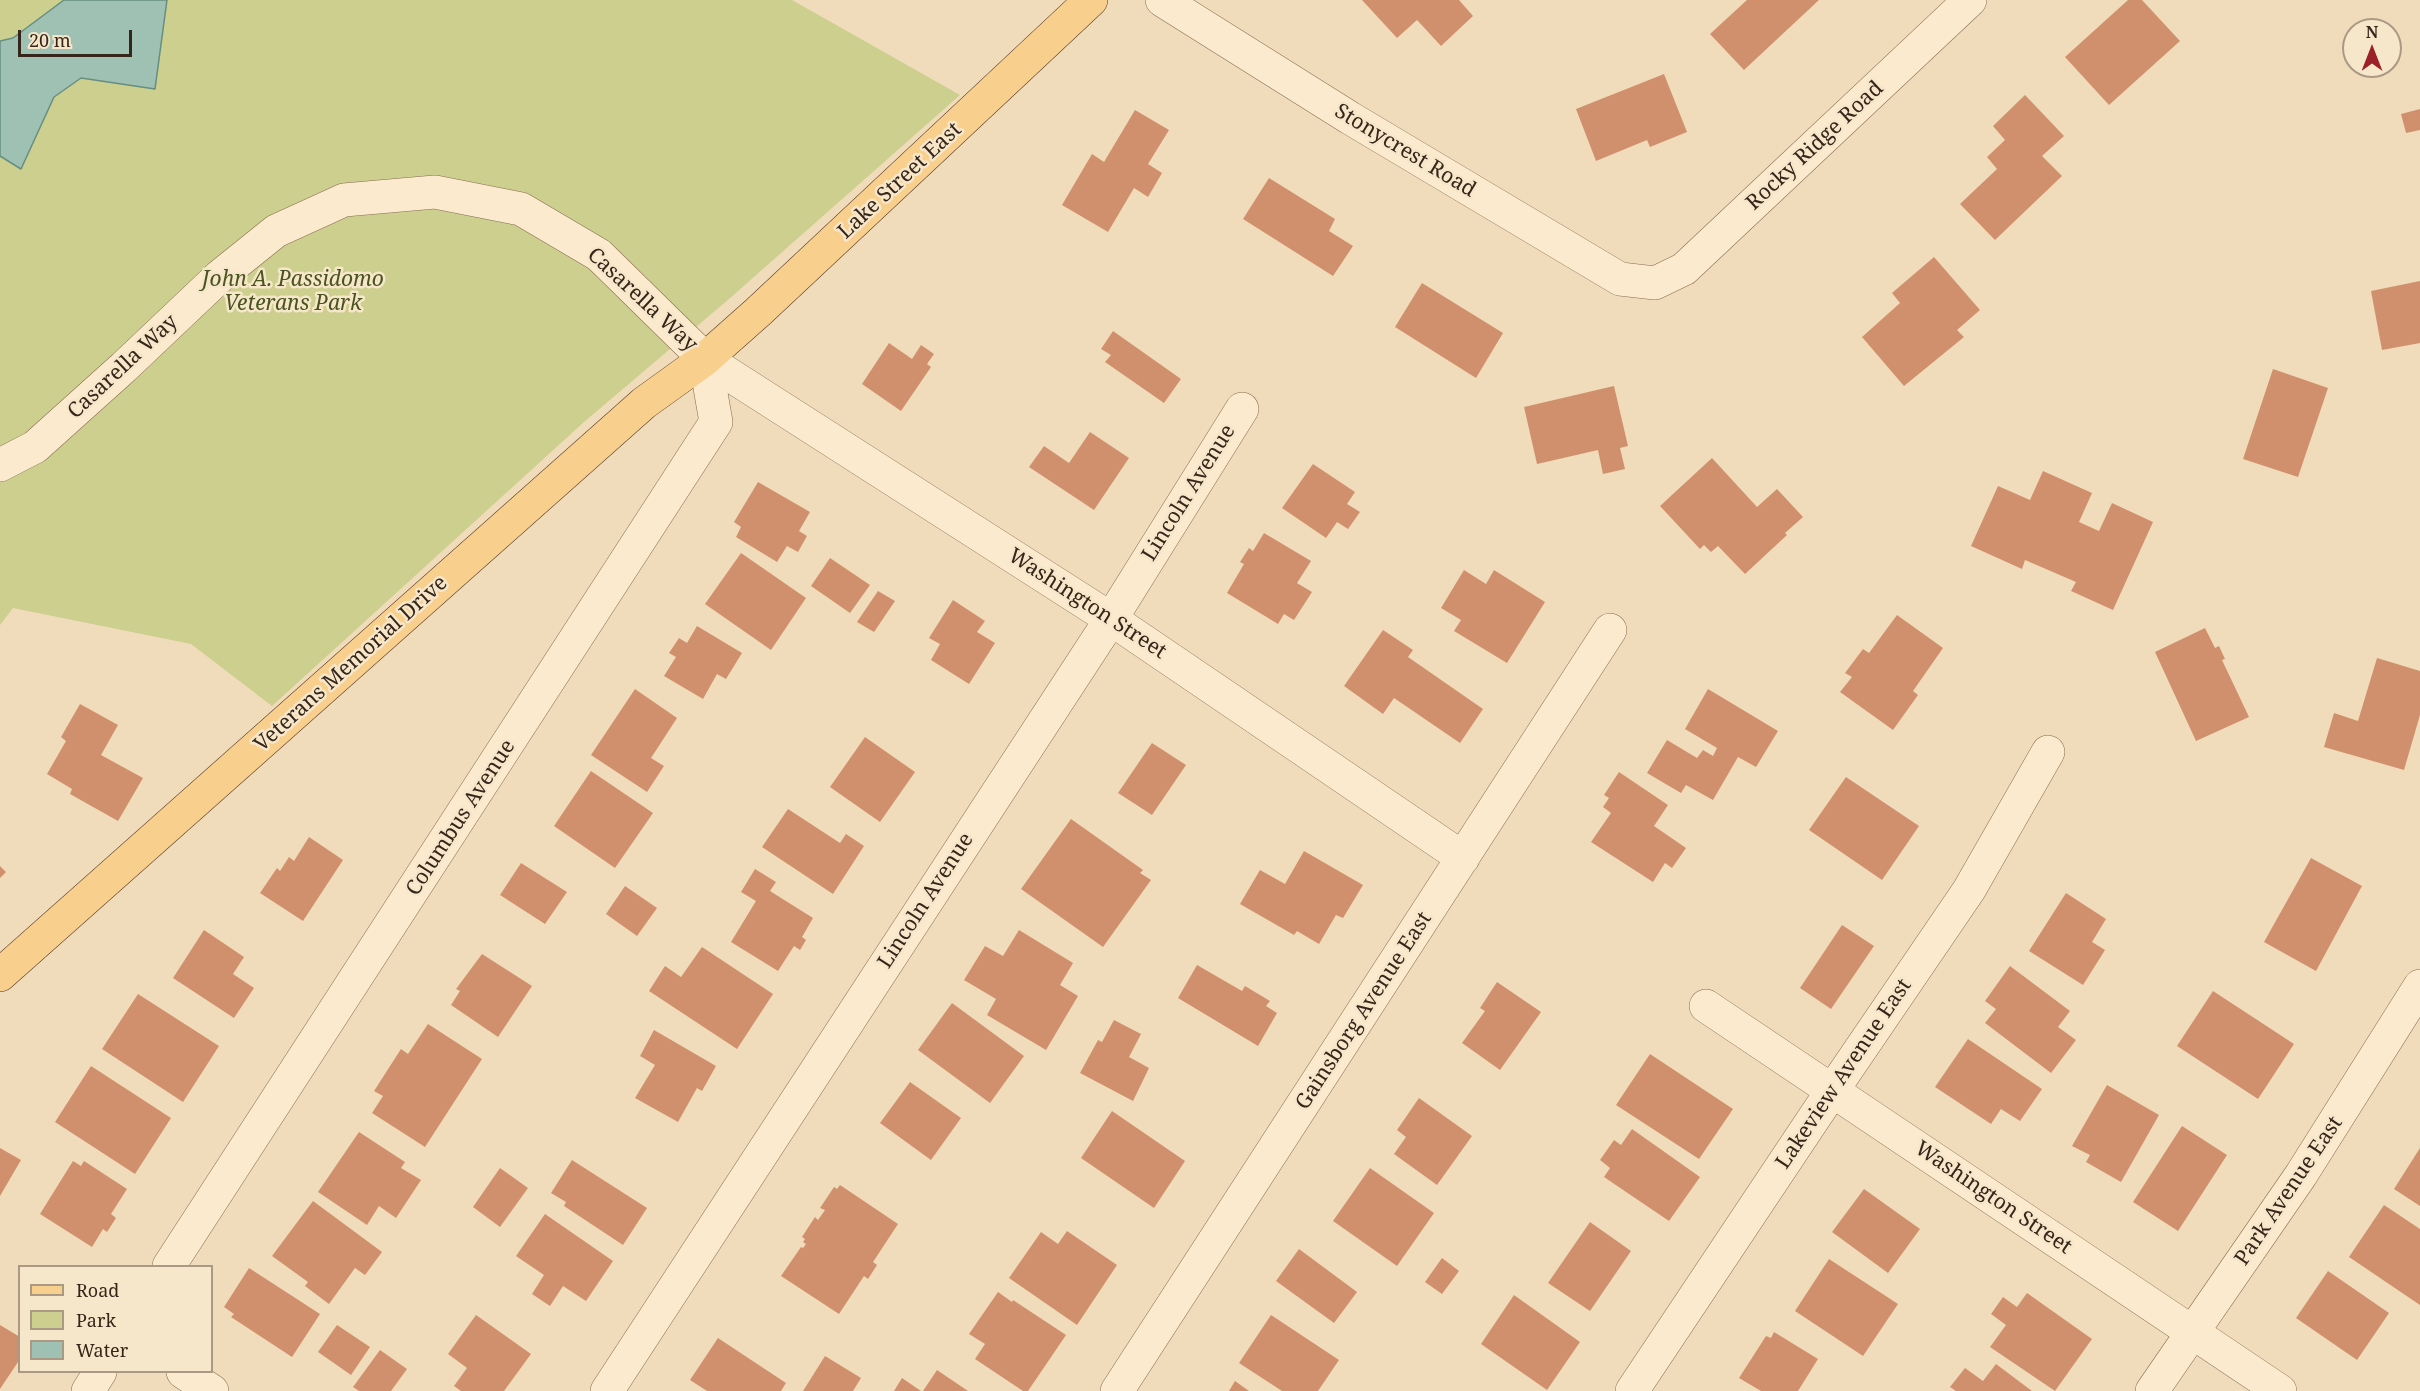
<!DOCTYPE html>
<html>
<head>
<meta charset="utf-8">
<style>
  body { margin:0 }
  #map { position:relative; width:2420px; height:1391px; overflow:hidden; background:#f0dcba; font-family:"Noto Serif",serif }
  canvas { display:block }
  .legend { position:absolute; left:18px; top:1265px; width:195px; height:108px; box-sizing:border-box; background:#f7e7ca; border:2px solid #aa9984; margin:0; padding:8px 10px; list-style:none; font-size:18px; color:#36251a }
  .legend li { display:flex; align-items:center; gap:12px; height:30px }
  .legend b { width:30px; border:2px solid #aa9984 }
  .north { position:absolute; left:2342px; top:18px; width:60px; height:60px; box-sizing:border-box; background:#f7e7ca; border:2px solid #aa9984; border-radius:50%; rotate:0deg; font-size:16px; font-weight:700; line-height:24px; text-align:center; color:#36251a }
  .north::after { content:''; display:block; margin:auto; width:21px; height:27px; background:#9b2029; clip-path:polygon(50% 0,100% 100%,50% 72%,0 100%) }
  .scale { position:absolute; left:18px; top:30px; width:114px; height:27px; box-sizing:border-box; border:3px solid #36251a; border-top:0; padding-left:8px; font-size:18px; line-height:21px; white-space:nowrap; color:#36251a; -webkit-text-stroke:4px #f7e7ca; paint-order:stroke }
</style>
</head>
<body>
<div id="map">
<canvas width="2420" height="1391"></canvas>
<ul class="legend">
<li><b style="height:8px;background:#f8cf8d"></b>Road</li>
<li><b style="height:16px;background:#cccf8e"></b>Park</li>
<li><b style="height:16px;background:#9fc1b4"></b>Water</li>
</ul>
<div class="north">N</div>
<div class="scale">20 m</div>
</div>
<script>
const ctx = document.querySelector('canvas').getContext('2d');
ctx.lineJoin = 'round';
function fillPath(path, color) {
  ctx.fillStyle = color;
  ctx.fill(path, 'evenodd');
}
function poly(rows) {
  const path = new Path2D();
  for (const r of rows) {
    path.moveTo(r[0], r[1]);
    for (let i = 2; i < r.length; i += 2) path.lineTo(r[i], r[i + 1]);
  }
  return path;
}
function trace(path, color, width, dash) {
  ctx.strokeStyle = color;
  ctx.lineWidth = width;
  ctx.lineCap = dash ? 'butt' : 'round';
  ctx.setLineDash(dash || []);
  ctx.stroke(path);
}
function write(font, color, halo, rows, align = 'center') {
  ctx.font = font + ' "Noto Serif",serif';
  ctx.lineWidth = 5;
  ctx.setLineDash([]);
  ctx.textBaseline = 'middle';
  ctx.strokeStyle = halo;
  ctx.fillStyle = color;
  for (const [text, x, y, turn = 0] of rows) {
    ctx.save();
    ctx.translate(x, y);
    ctx.rotate((+turn || 0) * Math.PI / 180);
    ctx.textAlign = isNaN(turn) ? turn : align;
    if (halo) ctx.strokeText(text, 0, 0);
    ctx.fillText(text, 0, 0);
    ctx.restore();
  }
}
fillPath(poly([
  [0,0,792,0,960,95,729,299,584,422,272,706,191,644,13,608,0,625]
]), '#cccf8e');
const water = poly([
  [64,0,167,0,155,89,81,78,54,97,21,169,0,156,0,41,13,38,64,0]
]);
fillPath(water, '#9fc1b4');
trace(water, '#668e81', 1.5);
fillPath(poly([
  [1362,0,1459,0,1473,16,1441,46,1417,20,1397,38],
  [1747,0,1819,0,1744,70,1710,34],
  [2128,0,2142,0,2180,41,2109,105,2065,57],
  [1664,74,1687,132,1650,147,1647,140,1596,161,1576,109],
  [2025,95,2064,136,2042,156,2062,176,1995,240,1960,204,1997,169,1987,157,2005,140,1993,126],
  [2420,109,2420,130,2406,133,2401,114],
  [1135,110,1169,130,1148,164,1162,173,1148,197,1134,188,1108,232,1062,205,1092,154,1104,162],
  [1269,178,1335,219,1329,231,1353,246,1333,276,1243,219],
  [1934,257,1980,310,1957,330,1964,337,1904,386,1862,337,1900,303,1892,293],
  [2420,281,2420,343,2382,350,2371,291],
  [1422,283,1503,333,1476,378,1395,327],
  [1113,331,1181,379,1164,403,1105,362,1111,355,1101,349],
  [889,343,912,359,921,345,934,354,927,364,931,367,901,411,862,384],
  [2273,369,2328,388,2298,477,2243,459],
  [1614,386,1628,446,1620,448,1625,469,1603,474,1598,450,1537,464,1524,407],
  [1090,432,1129,458,1094,510,1029,467,1044,446,1069,463],
  [1712,458,1757,507,1777,489,1803,517,1785,533,1787,535,1745,574,1718,546,1711,552,1704,545,1700,549,1660,506],
  [1313,464,1355,492,1347,504,1360,512,1348,529,1337,522,1326,538,1282,508],
  [2043,471,2092,493,2079,522,2099,531,2112,503,2153,522,2113,610,2071,591,2076,582,2025,560,2022,569,1971,546,1998,486,2030,500],
  [758,482,810,512,799,531,807,536,798,552,787,546,777,562,736,537,741,527,734,522],
  [1264,533,1311,561,1297,583,1312,592,1294,620,1284,614,1278,624,1227,593,1244,564,1240,562,1249,548,1253,551],
  [741,553,806,598,771,650,705,604],
  [830,558,870,585,850,613,811,586],
  [1464,570,1486,584,1494,570,1545,602,1507,663,1454,631,1461,620,1441,608],
  [878,591,895,601,874,632,857,622],
  [953,600,985,621,977,632,995,643,969,684,931,660,940,644,929,638],
  [1897,615,1943,648,1913,691,1918,695,1893,730,1840,692,1852,677,1845,673,1863,649,1869,653],
  [697,626,742,653,726,679,717,674,703,699,664,676,676,657,669,653,679,638,687,643],
  [2205,628,2215,648,2219,646,2225,659,2222,660,2249,717,2196,741,2155,652],
  [1383,630,1413,650,1408,657,1483,709,1460,743,1394,698,1383,714,1344,686],
  [2377,658,2420,671,2420,715,2404,770,2324,747,2334,713,2358,721],
  [635,689,677,718,651,758,664,766,647,792,591,755],
  [1708,689,1778,731,1756,767,1738,757,1713,800,1686,785,1681,793,1647,773,1667,740,1697,758,1703,750,1713,756,1717,748,1685,729],
  [80,704,118,725,101,755,143,778,118,821,70,794,72,789,47,774,66,741,61,737],
  [865,737,915,772,880,822,830,787],
  [1152,743,1186,765,1152,815,1118,793],
  [591,771,653,813,615,868,554,826],
  [1619,772,1668,805,1654,826,1686,848,1672,868,1665,863,1653,882,1591,842,1611,813,1603,807,1609,798,1604,795],
  [1846,777,1919,826,1882,880,1809,830],
  [788,809,840,843,846,834,864,846,833,894,762,847],
  [1071,819,1143,870,1140,873,1151,880,1103,947,1021,889],
  [309,837,343,860,303,921,260,893,277,868,280,871,289,857,294,861],
  [1304,851,1363,885,1343,918,1336,915,1319,944,1297,931,1294,935,1240,904,1260,870,1285,884],
  [2311,858,2362,886,2316,971,2264,942],
  [521,863,567,892,545,924,500,895],
  [0,866,6,872,0,878],
  [755,869,776,882,770,891,813,918,802,937,806,940,800,950,794,946,778,971,731,942,756,901,741,892],
  [625,886,657,908,637,936,606,914],
  [2066,893,2106,919,2092,942,2105,950,2083,985,2029,951],
  [1842,925,1874,946,1831,1009,1800,988],
  [204,930,244,957,233,974,254,988,234,1018,173,978],
  [1019,930,1073,963,1060,985,1078,996,1046,1050,987,1015,996,999,964,980,985,946,1003,956],
  [702,947,773,994,737,1049,649,991,665,966,681,977],
  [482,954,532,986,498,1037,451,1005,460,991,456,989],
  [1197,965,1242,991,1245,986,1270,1001,1266,1006,1277,1013,1258,1046,1178,998],
  [2010,966,2070,1011,2058,1027,2076,1040,2051,1073,1985,1023,1996,1009,1985,1001],
  [1497,982,1541,1012,1500,1070,1462,1043,1485,1011,1480,1008],
  [2213,991,2294,1044,2258,1099,2177,1046],
  [138,994,219,1046,183,1102,102,1049],
  [952,1003,1024,1056,990,1103,918,1050],
  [1114,1020,1141,1034,1129,1057,1149,1068,1133,1101,1080,1073,1098,1040,1102,1042],
  [428,1024,482,1059,425,1147,372,1113,383,1096,374,1091,401,1049,408,1054],
  [654,1030,716,1066,702,1091,697,1088,678,1122,635,1098,655,1065,640,1056],
  [1968,1039,2042,1089,2020,1121,2001,1109,1991,1124,1935,1087],
  [1650,1054,1733,1109,1699,1159,1616,1105],
  [91,1066,171,1118,135,1174,55,1122],
  [910,1082,961,1118,931,1160,880,1123],
  [2107,1085,2159,1115,2121,1182,2086,1162,2090,1155,2072,1146],
  [1419,1098,1472,1136,1437,1185,1394,1154,1406,1137,1397,1130],
  [1112,1111,1185,1161,1154,1208,1081,1158],
  [2182,1126,2227,1155,2178,1231,2133,1202],
  [1632,1129,1700,1177,1669,1221,1604,1177,1610,1168,1600,1160,1614,1140,1621,1145],
  [359,1132,405,1162,401,1168,421,1180,396,1218,379,1206,367,1225,318,1192],
  [0,1148,21,1160,0,1196],
  [2420,1148,2420,1206,2394,1189],
  [572,1160,647,1208,623,1245,564,1206,566,1202,551,1193],
  [73,1161,81,1166,84,1161,127,1189,111,1214,116,1218,107,1232,103,1229,92,1247,40,1214],
  [500,1168,528,1188,500,1227,473,1207],
  [1370,1168,1434,1213,1397,1266,1333,1221],
  [840,1185,898,1224,873,1262,877,1265,868,1279,864,1276,839,1314,781,1276,801,1247,803,1248,806,1244,803,1242,805,1239,802,1237,815,1217,818,1220,825,1210,820,1208,834,1187,837,1189],
  [1864,1189,1920,1229,1888,1273,1832,1232],
  [313,1201,382,1252,365,1275,355,1268,329,1304,305,1286,308,1282,272,1256],
  [2384,1205,2420,1229,2420,1305,2349,1257],
  [545,1214,613,1261,586,1301,563,1286,550,1306,532,1294,544,1275,516,1256],
  [1590,1222,1631,1251,1590,1311,1548,1283],
  [1067,1231,1117,1265,1077,1325,1009,1278,1041,1232,1058,1244],
  [1299,1249,1357,1292,1334,1323,1276,1281],
  [1442,1258,1459,1271,1442,1294,1425,1282],
  [1829,1259,1898,1304,1863,1356,1795,1311],
  [249,1268,320,1314,292,1357,231,1317,234,1314,224,1307],
  [2328,1271,2389,1313,2357,1360,2296,1318],
  [998,1292,1012,1302,1013,1300,1066,1335,1028,1391,1023,1391,975,1359,985,1344,969,1334],
  [2027,1293,2092,1339,2055,1391,1990,1347,2006,1325,1991,1314,2003,1297,2017,1307],
  [1514,1295,1580,1342,1547,1390,1481,1344],
  [476,1315,531,1354,504,1391,461,1391,454,1386,467,1368,448,1354],
  [1271,1315,1339,1360,1318,1391,1282,1391,1239,1363],
  [0,1325,20,1337,20,1359,0,1389],
  [337,1325,370,1347,351,1375,318,1352],
  [1774,1332,1818,1359,1798,1391,1761,1391,1739,1378,1766,1336,1771,1338],
  [718,1338,786,1383,781,1391,707,1391,690,1380],
  [380,1350,407,1369,391,1391,359,1391,353,1387],
  [825,1356,861,1378,853,1391,803,1391],
  [1996,1364,2032,1391,1956,1391,1950,1387,1965,1368,1983,1381],
  [937,1370,968,1391,923,1391],
  [902,1378,921,1391,894,1391],
  [1235,1381,1249,1391,1229,1391]
]), '#d1906d');
const minor = poly([
  [1162,0,1350,118,1620,279,1655,283,1684,269,1970,0],
  [0,465,35,447,124,367,220,276,276,231,344,200,435,192,521,209,599,255,705,359,1111,619,1463,858],
  [1706,1006,2280,1391],
  [169,1266,716,422,705,359],
  [183,1372,212,1391],
  [88,1391,100,1372],
  [607,1391,1111,619,1242,409],
  [1117,1391,1610,630],
  [1632,1391,1832,1091,1969,890,2048,752],
  [2152,1391,2301,1175,2420,986]
]);
const major = poly([
  [0,975,644,403,705,359,758,312,1091,0]
]);
trace(minor, '#886c53', 34);
trace(major, '#553a29', 34);
trace(minor, '#fbeacd', 33);
trace(major, '#f8cf8d', 33);
write('21px', '#36251a', '#f7e7ca', [
  ["Rocky Ridge Road",1815,146,-43],
  ["Stonycrest Road",1405,151,31],
  ["Lake Street East",900,181,-43],
  ["Casarella Way",642,300,43],
  ["Casarella Way",123,367,-43],
  ["Lincoln Avenue",1189,493,-58],
  ["Washington Street",1087,604,33],
  ["Veterans Memorial Drive",351,664,-42],
  ["Columbus Avenue",461,818,-57],
  ["Lincoln Avenue",926,901,-57],
  ["Gainsborg Avenue East",1364,1011,-57],
  ["Lakeview Avenue East",1844,1074,-56],
  ["Park Avenue East",2289,1191,-56],
  ["Washington Street",1993,1198,34]
]);
write('italic 21px', '#4a541f', '#f7e7ca', [
  ["John A. Passidomo",293,280],
  ["Veterans Park",293,304]
]);
</script>
</body>
</html>
